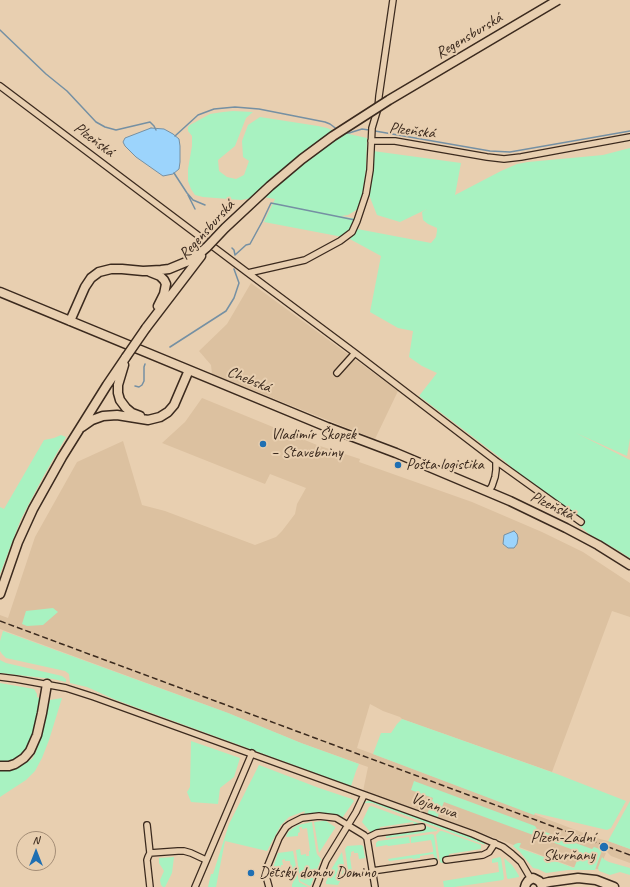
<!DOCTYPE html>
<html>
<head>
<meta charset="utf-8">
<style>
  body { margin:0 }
  #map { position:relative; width:630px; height:887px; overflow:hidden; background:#e8cfb0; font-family:Caveat,sans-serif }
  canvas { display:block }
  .north { position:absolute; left:16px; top:831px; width:40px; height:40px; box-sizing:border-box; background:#e8cfb0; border:1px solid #a38d76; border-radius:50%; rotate:0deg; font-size:11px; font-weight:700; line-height:16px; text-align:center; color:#3b2a1e }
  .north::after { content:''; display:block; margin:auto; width:14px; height:18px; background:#1f6fb2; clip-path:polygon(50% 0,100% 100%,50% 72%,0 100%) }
</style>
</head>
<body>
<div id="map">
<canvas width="630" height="887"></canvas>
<div class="north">N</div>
</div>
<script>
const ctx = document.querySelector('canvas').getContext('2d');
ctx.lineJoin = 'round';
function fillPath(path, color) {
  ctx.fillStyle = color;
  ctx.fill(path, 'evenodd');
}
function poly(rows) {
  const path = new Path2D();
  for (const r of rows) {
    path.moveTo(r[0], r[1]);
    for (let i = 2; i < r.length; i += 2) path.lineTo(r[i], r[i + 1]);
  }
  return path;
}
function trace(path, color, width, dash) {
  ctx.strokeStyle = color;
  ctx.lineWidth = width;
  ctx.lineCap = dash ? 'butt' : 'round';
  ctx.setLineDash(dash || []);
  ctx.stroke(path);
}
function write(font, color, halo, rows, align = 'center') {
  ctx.font = font + ' Caveat,sans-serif';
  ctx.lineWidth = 4;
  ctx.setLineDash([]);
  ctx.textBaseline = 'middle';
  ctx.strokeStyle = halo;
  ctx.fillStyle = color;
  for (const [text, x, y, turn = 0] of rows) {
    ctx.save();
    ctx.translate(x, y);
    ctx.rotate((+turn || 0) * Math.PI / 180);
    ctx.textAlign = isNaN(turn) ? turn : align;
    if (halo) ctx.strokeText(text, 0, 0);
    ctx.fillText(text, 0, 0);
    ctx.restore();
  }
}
fillPath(poly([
  [251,283,398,391,375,439,212,374,211,365,199,351,227,324],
  [202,398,317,445,360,459,359,462,472,502,542,532,583,552,630,583,630,617,612,611,552,772,402,719,400,717,383,711,370,704,357,748,600,839,608,841,630,849,630,863,611,856,607,852,595,848,595,849,606,853,599,869,573,867,438,817,378,797,362,796,368,767,301,743,228,713,0,629,0,615,8,618,35,537,77,462,123,441,142,505,165,511,255,545,276,537,282,531,295,514,297,504,306,488,270,474,265,484,162,443,185,422]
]), '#dcc1a0');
fillPath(poly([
  [233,111,253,112,246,118,235,146,218,160,219,171,227,177,236,179,244,175,249,161,243,157,242,141,248,125,260,117,318,126,327,128,334,131,277,174,252,198,241,200,203,197,195,195,191,189,188,181,188,169,192,146,192,136,188,131,188,127,190,125,210,114,223,112],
  [344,133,367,138,366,169,362,197,358,209,348,215,341,216,357,219,352,228,431,243,436,237,437,231,437,228,428,224,423,220,422,212,427,209,400,222,377,215,369,195,372,176,373,151,461,163,455,195,501,171,517,164,528,162,603,155,630,148,630,438,627,456,576,433,630,460,630,558,619,551,589,534,502,459,419,396,437,373,422,366,409,357,413,331,398,328,370,312,381,256,348,238,264,222,275,199,263,197,297,168],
  [61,435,66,437,43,477,21,519,0,574,0,507,4,509,44,440,54,438],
  [53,608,58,612,43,625,27,626,22,624,26,611],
  [3,631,228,713,301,743,359,764,356,771,351,786,116,700,87,687,70,683,69,674,65,671,6,658,2,654,0,651,0,641],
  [0,660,6,663,62,676,66,679,66,682,53,679,0,673],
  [0,683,34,689,37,694,37,697,39,698,39,710,33,737,27,748,23,754,15,759,7,761,0,761],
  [62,698,49,740,42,758,35,771,26,780,0,797,0,769,15,768,22,765,32,759,36,752,50,700],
  [402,719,557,774,626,801,611,828,607,830,535,813,534,815,373,754,381,733,391,733,397,724],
  [191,741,240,758,234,777,220,788,218,804,191,802,187,792,190,787],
  [259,765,319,788,352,799,354,801,342,818,336,815,326,813,304,815,305,811,289,817,281,825,267,851,225,841,216,887,208,887,211,874,213,874,229,824],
  [414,781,535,826,537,829,592,849,594,847,602,850,595,870,568,870,546,873,538,869,533,868,520,852,513,846,515,844,518,843,521,843,519,848,574,868,578,858,579,852,444,802,442,807,441,807,437,819,427,815,433,798,411,790],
  [371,800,481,841,484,843,485,845,372,803,364,803,367,801],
  [630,801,630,849,608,841],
  [371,806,437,830,437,831,386,838,386,836,424,829,423,825,415,826,413,822,380,827,379,830,372,834,362,822,369,807],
  [322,821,326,821,335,827,335,828,319,853,314,822],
  [312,822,316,850,317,854,321,859,311,885,310,886,300,881,296,850,300,849,301,855,306,854,306,856,309,856,309,851,310,851,307,828,302,829,302,827,299,827,300,832,298,833,298,836,286,837,288,832,293,828,298,825],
  [440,831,442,831,481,845,481,849,449,854,449,856,446,858,447,863,442,863,440,862,436,835],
  [432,834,434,835,438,864,435,864,435,858,433,854,420,856,420,858,413,859,412,858,389,861,388,859,433,852,433,848,431,840,411,843,411,837],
  [409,837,410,843,388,846,387,845,376,847,376,843,378,841],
  [361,845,363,846,365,858,359,859,358,853,354,853,354,851,351,852,351,856,350,857,352,871,350,871,348,870,345,849,347,846],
  [293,851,299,882,308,887,292,887,292,884,293,883,290,861,285,861,285,859,282,860,283,865,281,865,281,868,273,868,278,853],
  [342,852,345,871,338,885,326,884,326,882,332,868],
  [174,857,172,873,165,887,163,887,161,885,160,880,164,871,159,863,159,858],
  [500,857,501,858,504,878,503,880,454,887,444,887,443,881,499,872,498,862,492,863,492,859],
  [602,857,605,860,609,862,630,868,630,875,620,872,610,875,599,871,598,868],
  [504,858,512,865,516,871,519,876,519,877,508,879,507,878]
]), '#a8f2c1');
const water = poly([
  [151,128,164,129,173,134,179,139,180,146,180,162,179,169,173,174,163,176,136,157,125,146,123,142,125,138,151,128],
  [514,531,517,534,518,538,517,544,514,548,508,548,503,544,504,535,514,531]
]);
fillPath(water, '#9cd4fc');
trace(water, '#7590a3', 1);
trace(poly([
  [0,30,46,74,67,91,96,122,105,127,116,130,150,122,154,126,156,130],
  [375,131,490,151,510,152,630,131],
  [343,133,349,133,362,129,369,130],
  [175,136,198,115,214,109,235,107,259,109,325,122,330,124,338,130],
  [174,173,187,193,193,200,205,205],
  [188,195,195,209],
  [232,248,234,250,235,255,246,245,250,244,262,222,271,203,355,220],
  [170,347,226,311,234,298,239,283,234,269],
  [135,386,139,387,142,385,144,381,144,367,145,364]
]), '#7590a3', 1.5);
const street = poly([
  [0,86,248,273,305,260,340,241,352,232,357,221,366,194,370,170,372,128,378,108,379,96,393,0],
  [371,141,395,141,487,157,504,159,521,157,630,137],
  [248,273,355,353,496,461,581,522],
  [337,373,355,353],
  [488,492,492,486,495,477,496,470,496,461],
  [0,677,16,679,66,688,94,697,473,834,503,847,512,854,521,862,531,879],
  [147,825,150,853,178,851,184,851,191,853,206,860],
  [367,838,375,887],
  [446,860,483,855,489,852,495,843],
  [372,871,434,862],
  [150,887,147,860,148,857,150,853],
  [195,887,252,753],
  [269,887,266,876,268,865,279,838,286,827,290,824,302,818,319,816,336,818,364,835,367,838,377,833,422,827],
  [316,887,326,861,356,812,364,795]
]);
const secondary = poly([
  [150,272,160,276,164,280,166,284,164,294,158,306],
  [0,292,327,427,396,453,510,501,566,528,598,545,630,565],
  [70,321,85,287,91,278,99,272,111,269,122,269,143,271,161,270,169,269,186,262,199,254,207,247],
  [146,328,201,256],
  [124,365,118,385,118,393,120,400,126,408,132,413,140,416],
  [82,427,92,420,103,416,117,415,148,420,160,417,168,412,174,405,189,370],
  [0,594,18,542,33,509,62,457,107,385,126,357],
  [0,766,9,766,15,764,24,758,30,751,37,735,42,713,47,684],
  [541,884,549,882,578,878,596,880,614,887],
  [525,887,526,884,528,881,533,878,539,881,541,884,542,887]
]);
trace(street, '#3b2a1e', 8);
trace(secondary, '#3b2a1e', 11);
trace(street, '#e8cfb0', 5.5);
trace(secondary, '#e8cfb0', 8);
trace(poly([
  [0,621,630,855]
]), '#3b2a1e', 1.5, [6, 3]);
const secondaryBridge = poly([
  [207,247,225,228,270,186,302,159,333,136,389,100,558,0],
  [126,357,146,328]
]);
trace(secondaryBridge, '#3b2a1e', 11, []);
trace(secondaryBridge, '#e8cfb0', 8);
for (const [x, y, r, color] of [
  [263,444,4,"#1f6fb2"],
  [398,465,4,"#1f6fb2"],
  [604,847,5,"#1f6fb2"],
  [251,873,4,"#1f6fb2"]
]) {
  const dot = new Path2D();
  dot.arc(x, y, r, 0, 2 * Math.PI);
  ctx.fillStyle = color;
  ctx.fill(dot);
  trace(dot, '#e8cfb0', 1.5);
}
write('16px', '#3b2a1e', '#e8cfb0', [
  ["Regensburská",469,36,-31],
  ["Plzeňská",412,131,7],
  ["Plzeňská",94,140,37],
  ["Regensburská",207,230,-48],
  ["Chebská",249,380,22],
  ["Plzeňská",552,506,26],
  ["Vojanova",434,806,20]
]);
write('16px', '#3b2a1e', '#e8cfb0', [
  ["Vladimír Škopek",271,435],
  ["– Stavebniny",271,453],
  ["Pošta logistika",406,465],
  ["Plzeň-Zadní",595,838,"right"],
  ["Skvrňany",595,856,"right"],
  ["Dětský domov Domino",259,873]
], 'left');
</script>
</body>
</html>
